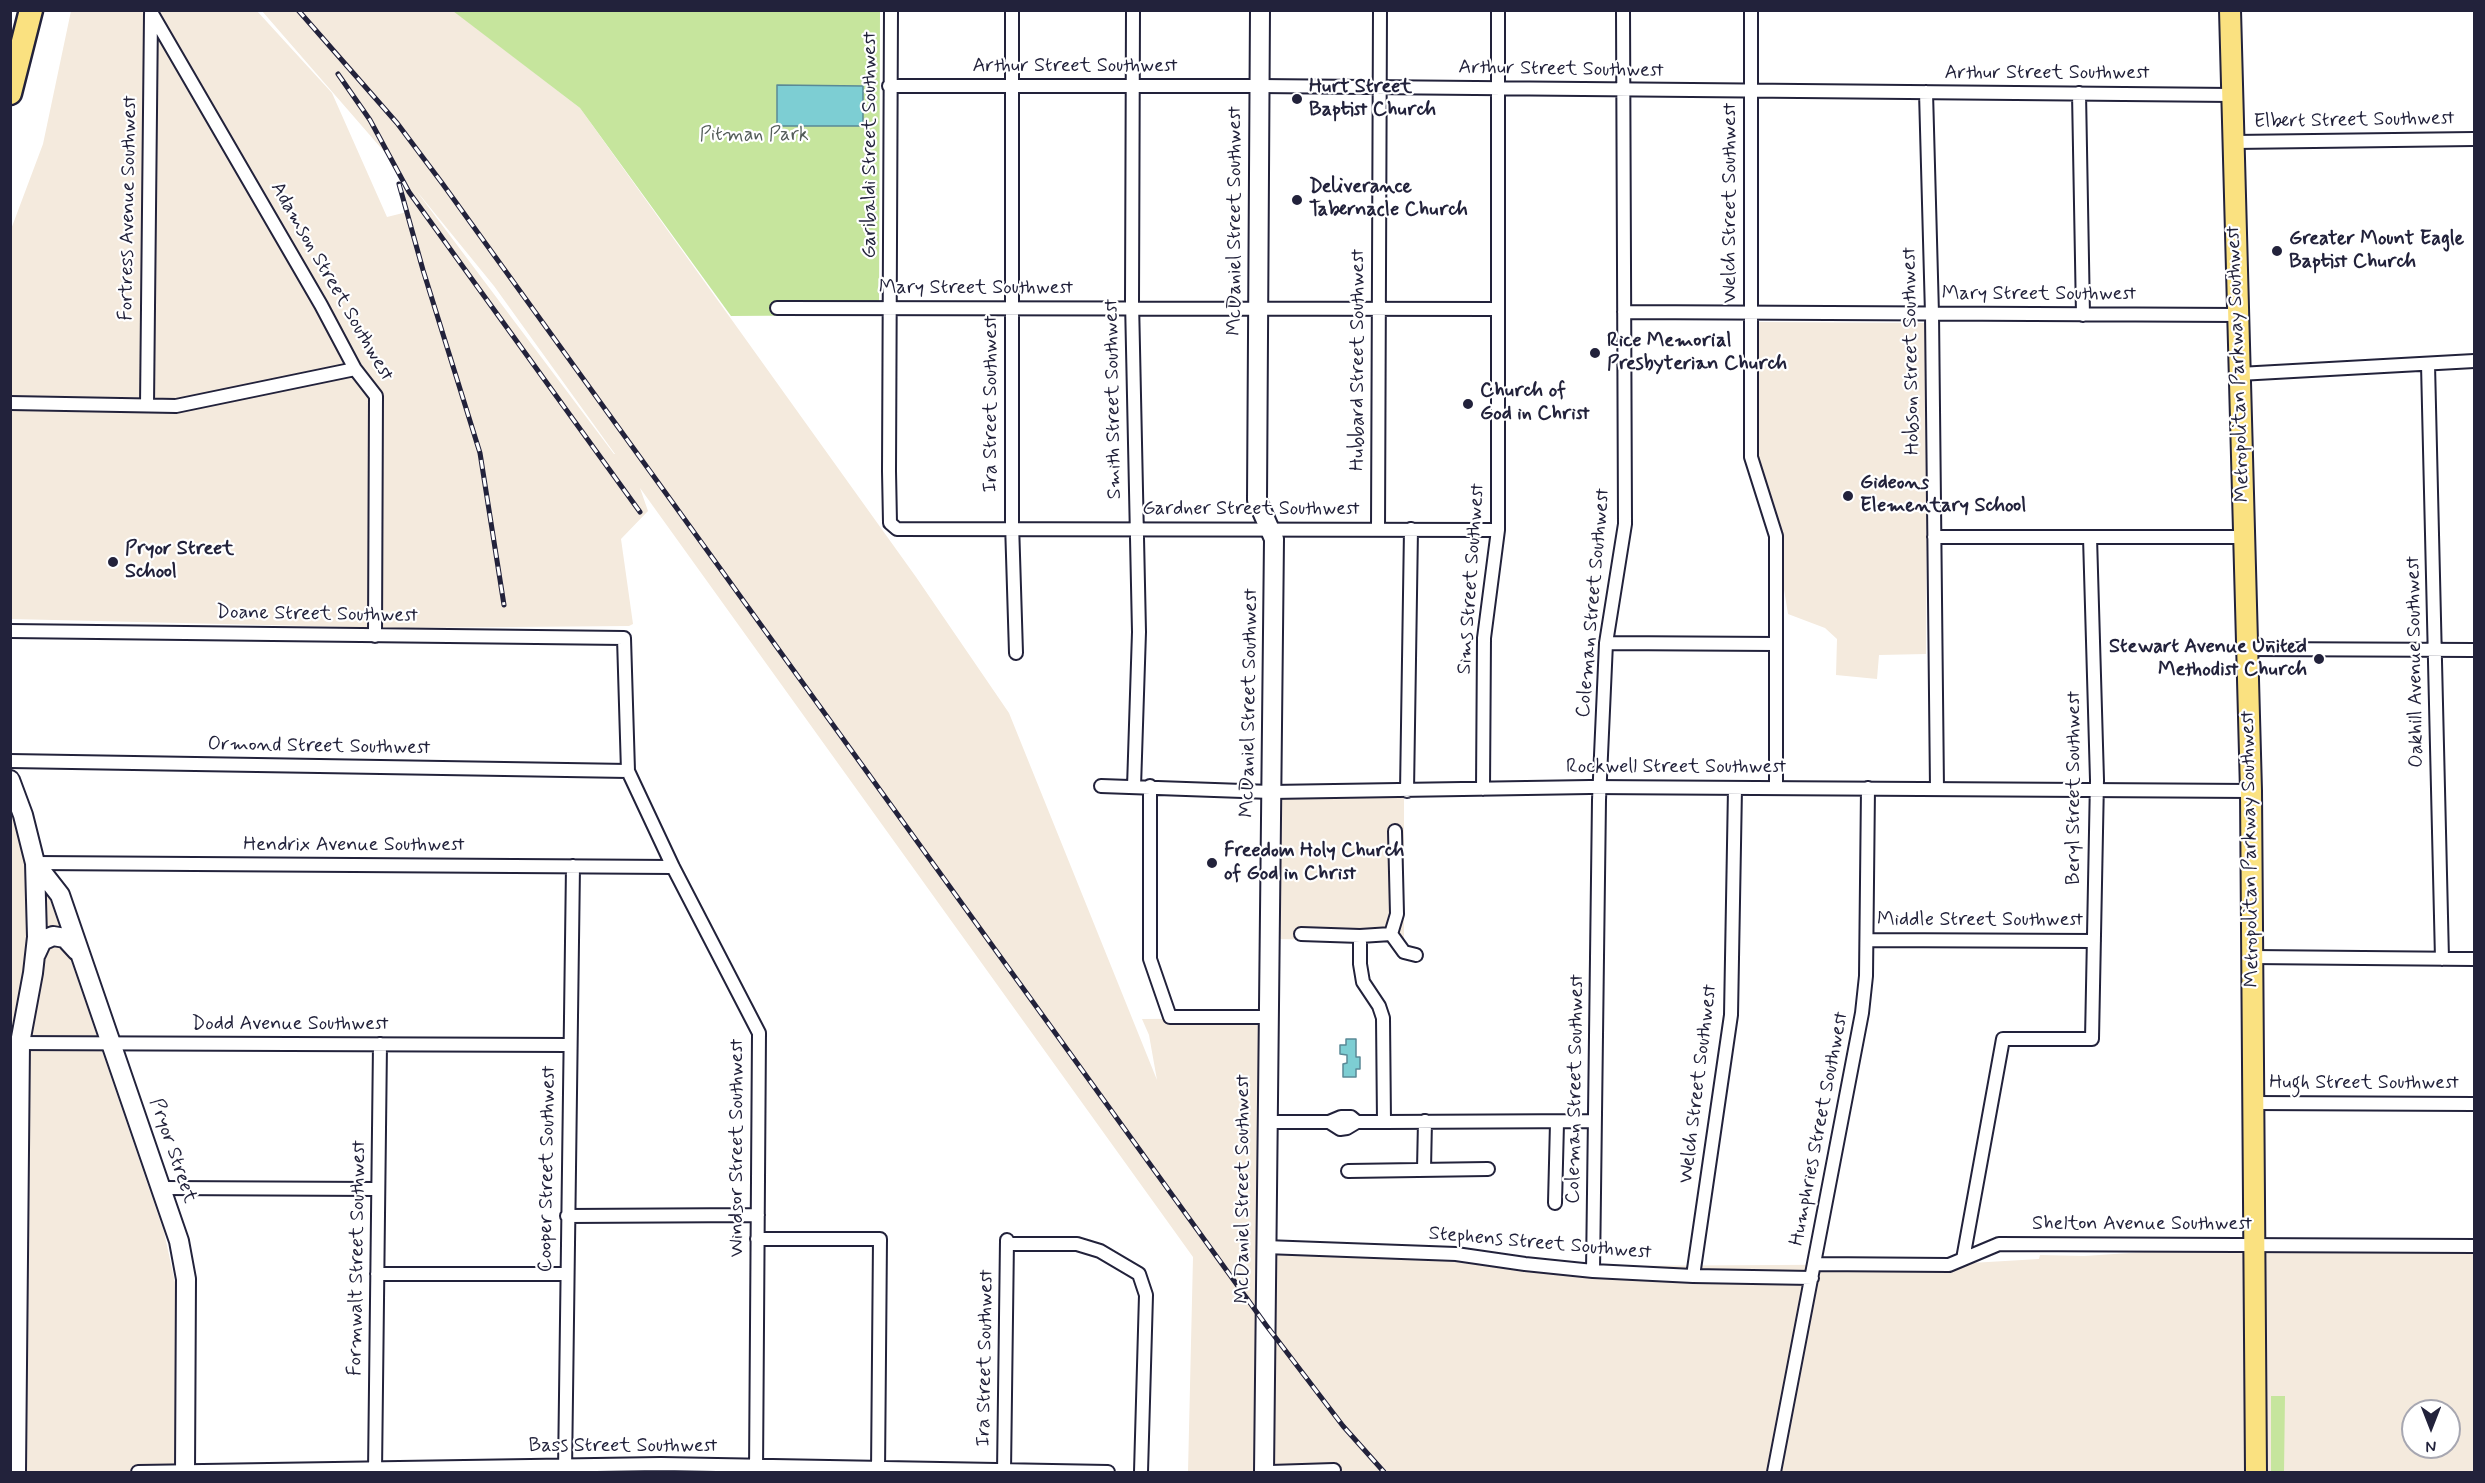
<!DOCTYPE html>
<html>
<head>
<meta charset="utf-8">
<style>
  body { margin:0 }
  #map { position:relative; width:2485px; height:1483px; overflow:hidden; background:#fff; font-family:Mynerve,sans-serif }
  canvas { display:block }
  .frame { position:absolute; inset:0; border:12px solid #22223b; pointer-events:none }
  .north { position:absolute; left:2401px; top:1399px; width:60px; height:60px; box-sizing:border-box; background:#fff; border:2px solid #a7a7b1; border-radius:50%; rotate:180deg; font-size:16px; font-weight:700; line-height:24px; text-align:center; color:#22223b }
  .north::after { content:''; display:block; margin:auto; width:21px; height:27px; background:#22223b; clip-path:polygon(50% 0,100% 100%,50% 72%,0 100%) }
</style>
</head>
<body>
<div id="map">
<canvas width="2485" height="1483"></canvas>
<div class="frame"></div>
<div class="north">N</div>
</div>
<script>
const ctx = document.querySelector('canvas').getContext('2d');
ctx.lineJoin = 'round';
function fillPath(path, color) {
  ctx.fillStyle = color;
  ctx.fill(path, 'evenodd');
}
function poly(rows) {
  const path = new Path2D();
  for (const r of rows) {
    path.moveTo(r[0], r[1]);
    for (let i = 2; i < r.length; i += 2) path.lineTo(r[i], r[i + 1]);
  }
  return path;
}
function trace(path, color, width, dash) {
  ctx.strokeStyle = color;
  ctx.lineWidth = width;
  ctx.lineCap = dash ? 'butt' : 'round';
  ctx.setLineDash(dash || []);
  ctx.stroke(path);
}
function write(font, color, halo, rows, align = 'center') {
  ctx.font = font + ' Mynerve,sans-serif';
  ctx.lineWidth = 4.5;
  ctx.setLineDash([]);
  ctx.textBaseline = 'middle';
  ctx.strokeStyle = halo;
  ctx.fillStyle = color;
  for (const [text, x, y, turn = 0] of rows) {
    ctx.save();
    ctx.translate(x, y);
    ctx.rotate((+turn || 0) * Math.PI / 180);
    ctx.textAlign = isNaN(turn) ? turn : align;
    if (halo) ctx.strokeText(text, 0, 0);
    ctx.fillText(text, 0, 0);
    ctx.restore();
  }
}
fillPath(poly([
  [71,11,257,11,332,93,387,217,407,212,401,171,262,11,454,11,580,108,916,577,1009,713,1157,1080,1149,1035,1142,1019,1273,1018,1267,1241,1597,1266,1954,1264,2039,1259,2040,1255,2084,1256,2251,1245,2474,1245,2474,1472,1188,1472,1193,1257,640,488,648,511,621,539,633,624,629,626,393,628,11,619,10,232,43,144],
  [415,189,494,286,615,454,614,454],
  [2413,1411,2449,1411,2449,1447,2413,1447],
  [1758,322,1928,323,1926,654,1879,655,1877,679,1836,675,1837,639,1825,628,1788,614,1783,583,1781,535,1759,458],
  [1273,789,1404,789,1404,941,1273,939],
  [10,803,51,902,164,1232,176,1287,175,1472,11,1472]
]), '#f4eadd');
fillPath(poly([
  [453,11,880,11,879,315,731,316,580,108],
  [2271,1396,2285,1396,2284,1472,2271,1472]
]), '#c6e59d');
const water = poly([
  [777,85,863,86,863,126,777,126,777,85],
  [1346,1039,1356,1039,1356,1057,1360,1057,1360,1069,1356,1069,1356,1077,1343,1077,1343,1064,1347,1063,1347,1055,1340,1054,1340,1045,1346,1045,1346,1039]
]);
fillPath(water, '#7dced3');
trace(water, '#598996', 1.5);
const street = poly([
  [891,10,889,471,890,523,897,529,1498,530],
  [1012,10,1012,523,1016,653],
  [1133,10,1132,301,1139,632,1134,787],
  [1751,10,1751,457,1776,536,1776,788],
  [151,12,321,305,355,369,376,396,375,636],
  [889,86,1259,86,2232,95],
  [1926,92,1932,314,1937,789],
  [2079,93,2083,315],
  [2234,142,2474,139],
  [777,308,1498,309],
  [1624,312,2238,315],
  [2428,364,2442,959],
  [2239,374,2474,361],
  [10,403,176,406,355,369],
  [147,405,151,14],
  [1378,529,1380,10],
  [1934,537,2244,537],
  [10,631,624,638,628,771,673,867,759,1033,756,1472],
  [1606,643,1776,644],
  [2247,649,2474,650],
  [10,761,628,771],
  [1101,786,1271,792,1590,787,2251,791],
  [1150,786,1150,959,1170,1017,1268,1017],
  [1483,789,1484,638,1498,530,1498,10],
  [1407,791,1411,529],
  [35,863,673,867],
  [1301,934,1360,936],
  [1391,934,1397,914,1395,831],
  [1867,940,2094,941],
  [1416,955,1404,952,1391,934,1360,936,1360,964,1363,982,1379,1006,1383,1018,1384,1122,1594,1121],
  [2252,957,2474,959],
  [10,1043,569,1045],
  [2254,1103,2474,1104],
  [1266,1122,1329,1122,1341,1117,1351,1117,1357,1122],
  [1329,1122,1340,1129,1347,1128,1357,1122],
  [1357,1122,1384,1122],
  [1424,1169,1425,1121],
  [1348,1171,1488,1169],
  [161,1188,378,1189],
  [1555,1203,1557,1123],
  [567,1216,758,1215],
  [757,1239,880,1239,878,1472],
  [1007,1244,1077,1244,1100,1251,1139,1274,1146,1295,1141,1472],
  [1265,1247,1456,1254,1525,1264,1593,1271,1693,1276,1812,1278],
  [1963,1259,2003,1039,2092,1039,2097,780,2090,537],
  [1814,1264,1949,1265,1999,1244,2474,1246],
  [1593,1271,1599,800,1606,643,1625,524,1623,10],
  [377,1274,567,1274],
  [1693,1276,1731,1015,1735,788],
  [565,1471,573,866],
  [138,1472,661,1464,1108,1472],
  [375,1472,380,1044],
  [1004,1472,1007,1240],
  [1270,1472,1334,1470],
  [1774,1472,1862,1013,1866,976,1868,788]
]);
const secondary = poly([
  [1260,10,1257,500,1274,539,1264,1472],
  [10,780,23,815,35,863,37,937,33,973,20,1043,16,1472],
  [35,863,60,895,179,1241,186,1279,185,1472],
  [36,954,42,941,53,936,65,938,77,951]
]);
const primary = poly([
  [2230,10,2251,791,2256,1472]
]);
const highway = poly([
  [10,93,31,10]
]);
trace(street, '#22223b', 16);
trace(secondary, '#22223b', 22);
trace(primary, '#22223b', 24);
trace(highway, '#22223b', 27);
trace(street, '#fff', 12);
trace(secondary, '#fff', 18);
trace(primary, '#fae180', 20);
trace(highway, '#fae180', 22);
const rail = poly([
  [298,10,397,123,442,183,1266,1325,1343,1426,1384,1472],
  [338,74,370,120,409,192,640,512],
  [399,184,423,270,480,453,504,605]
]);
trace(rail, '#22223b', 5);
trace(rail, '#fff', 3, [9]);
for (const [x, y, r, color] of [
  [1297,99,6,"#22223b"],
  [1297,200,6,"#22223b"],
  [2277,251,6,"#22223b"],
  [1595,353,6,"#22223b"],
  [1468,404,6,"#22223b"],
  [1848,496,6,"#22223b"],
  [113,562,6,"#22223b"],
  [2319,659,6,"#22223b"],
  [1212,863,6,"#22223b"]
]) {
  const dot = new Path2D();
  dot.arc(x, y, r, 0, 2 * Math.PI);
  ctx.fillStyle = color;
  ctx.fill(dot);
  trace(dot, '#fff', 2);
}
write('20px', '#22223b', '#fff', [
  ["Arthur Street Southwest",1075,67],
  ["Arthur Street Southwest",1561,70,1],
  ["Arthur Street Southwest",2047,74],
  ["Elbert Street Southwest",2354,121,-1],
  ["Garibaldi Street Southwest",871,145,-90],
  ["Welch Street Southwest",1731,203,-90],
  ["Fortress Avenue Southwest",129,208,-89],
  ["McDaniel Street Southwest",1236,221,-90],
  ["Adamson Street Southwest",331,282,60],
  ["Mary Street Southwest",976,289],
  ["Mary Street Southwest",2039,295],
  ["Hobson Street Southwest",1912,351,-91],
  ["Hubbard Street Southwest",1359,360,-90],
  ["Metropolitan Parkway Southwest",2239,364,-92],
  ["Smith Street Southwest",1114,399,-91],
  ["Ira Street Southwest",992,404,-90],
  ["Gardner Street Southwest",1251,510],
  ["Sims Street Southwest",1472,579,-86],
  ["Coleman Street Southwest",1594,603,-85],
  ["Doane Street Southwest",317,615,1],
  ["Oakhill Avenue Southwest",2416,662,-91],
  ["McDaniel Street Southwest",1250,703,-89],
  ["Ormond Street Southwest",319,747,1],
  ["Rockwell Street Southwest",1676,768],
  ["Beryl Street Southwest",2075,788,-90],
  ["Hendrix Avenue Southwest",354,846],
  ["Metropolitan Parkway Southwest",2251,849,-91],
  ["Middle Street Southwest",1980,921],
  ["Dodd Avenue Southwest",290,1025],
  ["Welch Street Southwest",1699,1084,-83],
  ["Hugh Street Southwest",2364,1084],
  ["Coleman Street Southwest",1576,1089,-89],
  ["Humphries Street Southwest",1820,1129,-79],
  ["Windsor Street Southwest",738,1148,-90],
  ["Pryor Street",172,1151,71],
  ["Cooper Street Southwest",548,1169,-89],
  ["McDaniel Street Southwest",1244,1189,-90],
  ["Shelton Avenue Southwest",2142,1225],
  ["Stephens Street Southwest",1540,1244,5],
  ["Formwalt Street Southwest",358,1258,-89],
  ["Ira Street Southwest",986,1358,-89],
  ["Bass Street Southwest",623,1447]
]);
write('bold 20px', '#22223b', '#fff', [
  ["Hurt Street",1309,88],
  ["Baptist Church",1309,111],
  ["Deliverance",1309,188],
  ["Tabernacle Church",1309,211],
  ["Greater Mount Eagle",2289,240],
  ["Baptist Church",2289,263],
  ["Rice Memorial",1607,342],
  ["Presbyterian Church",1607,365],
  ["Church of",1480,392],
  ["God in Christ",1480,415],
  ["Gideons",1860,484],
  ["Elementary School",1860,507],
  ["Pryor Street",125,550],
  ["School",125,573],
  ["Stewart Avenue United",2307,648,"right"],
  ["Methodist Church",2307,671,"right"],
  ["Freedom Holy Church",1224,852],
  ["of God in Christ",1224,875]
], 'left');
write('20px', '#535c58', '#fff', [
  ["Pitman Park",754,136]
]);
</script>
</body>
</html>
